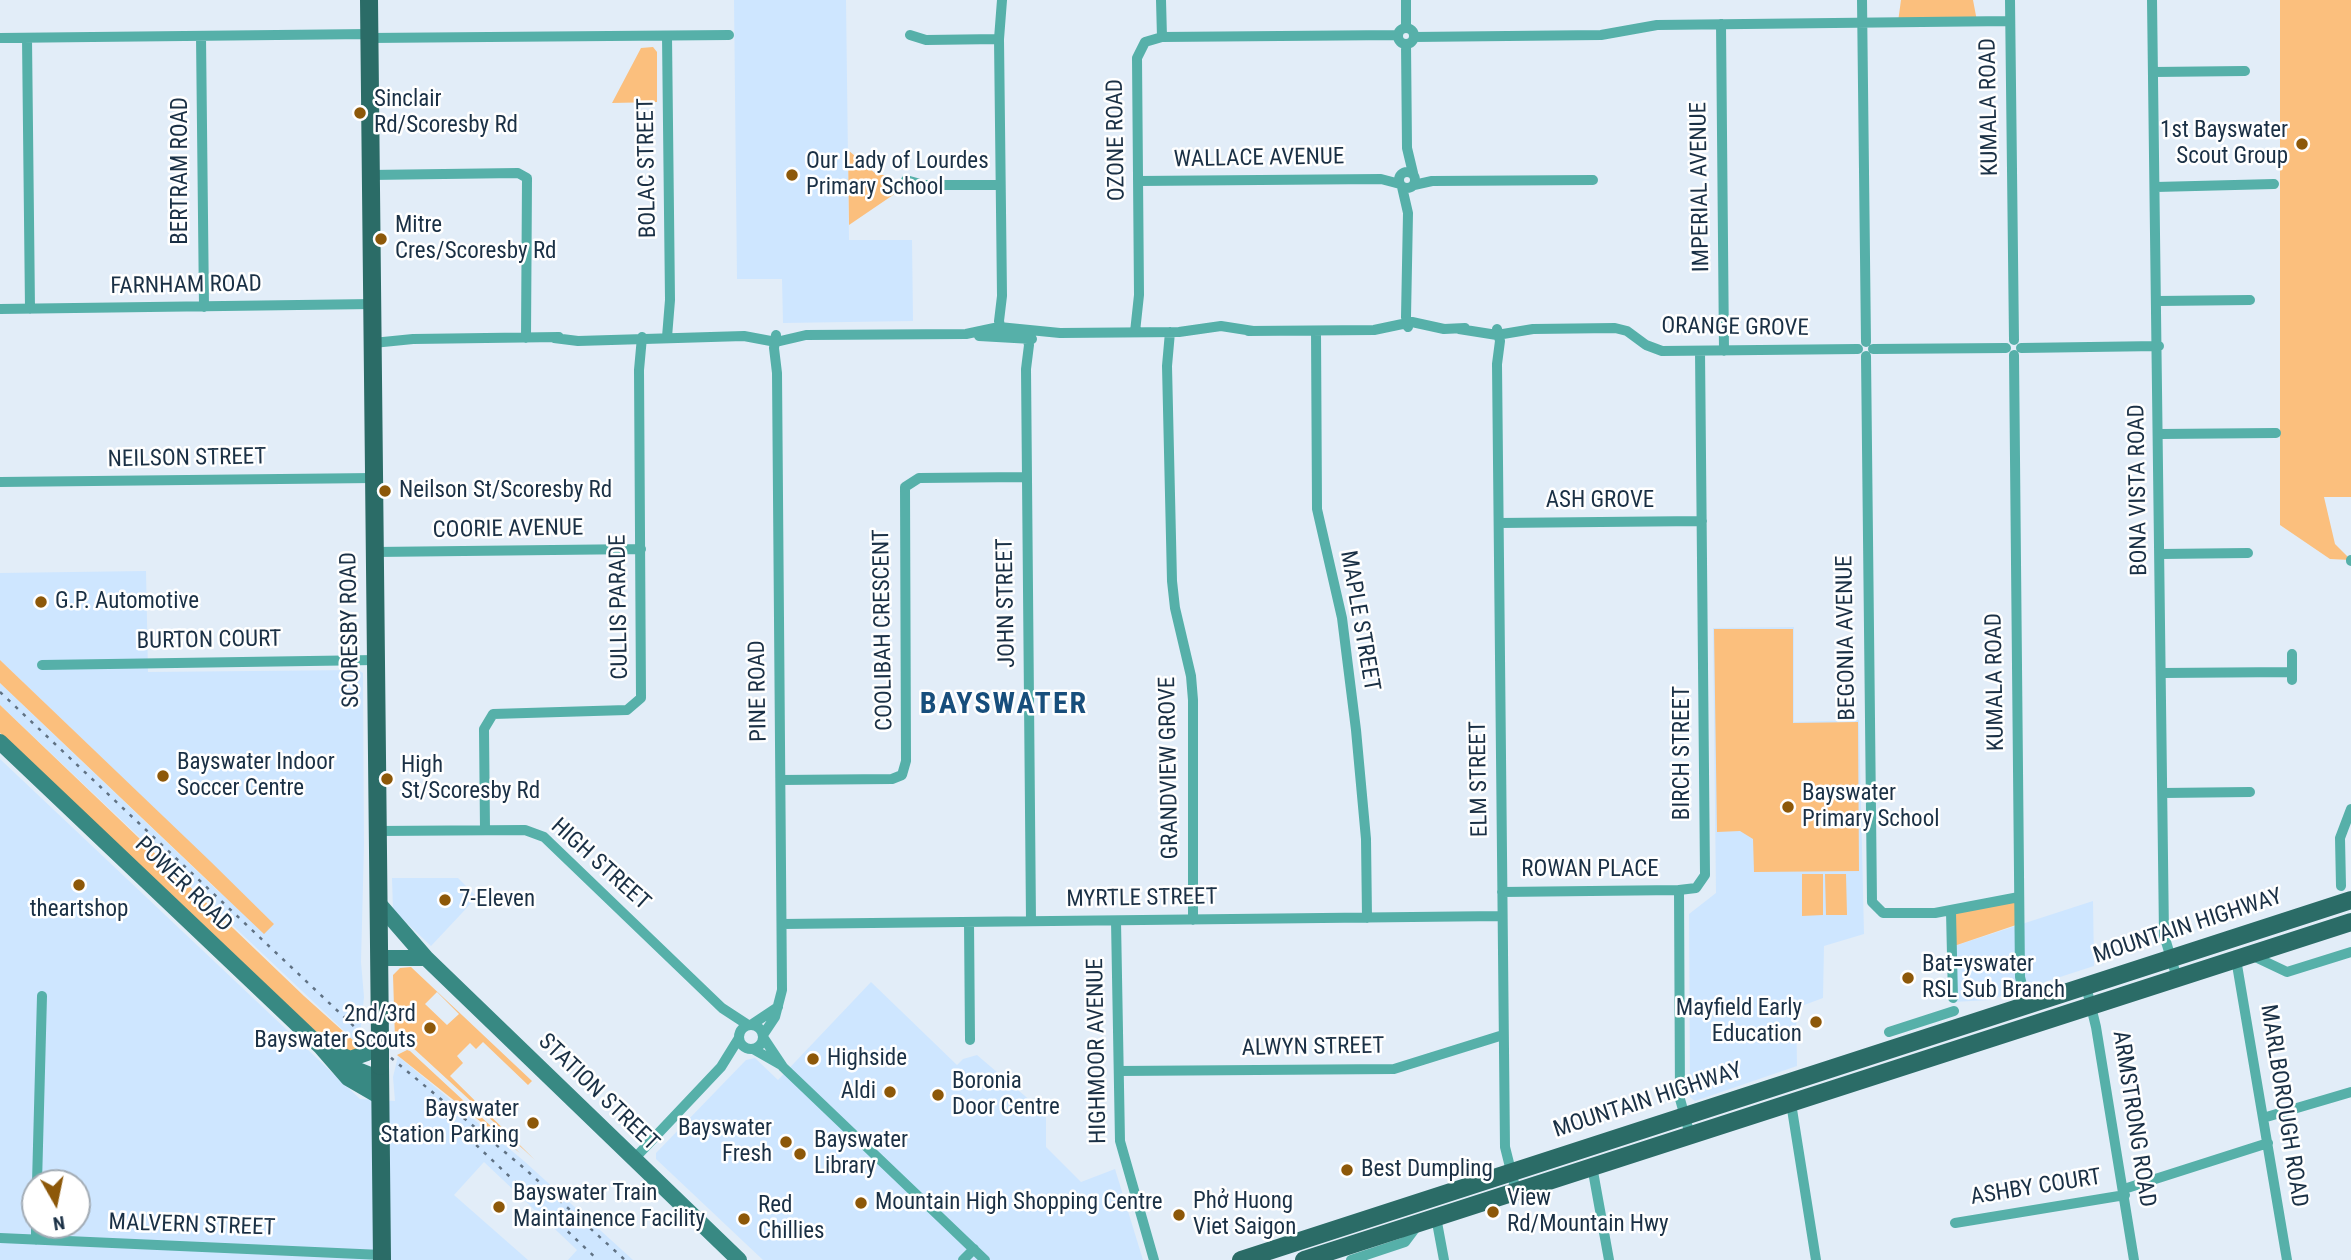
<!DOCTYPE html>
<html>
<head>
<meta charset="utf-8">
<style>
  body { margin:0 }
  #map { position:relative; width:2351px; height:1260px; overflow:hidden; background:#e2edf8; font-family:"Roboto Condensed",sans-serif }
  canvas { display:block }
  .north { position:absolute; left:21px; top:1169px; width:70px; height:70px; box-sizing:border-box; background:#fff; border:2px solid #a3acb5; border-radius:50%; rotate:171deg; font-size:19px; font-weight:700; line-height:28px; text-align:center; color:#1a3045 }
  .north::after { content:''; display:block; margin:auto; width:24px; height:32px; background:#8d5809; clip-path:polygon(50% 0,100% 100%,50% 72%,0 100%) }
</style>
</head>
<body>
<div id="map">
<canvas width="2351" height="1260"></canvas>
<div class="north">N</div>
</div>
<script>
const ctx = document.querySelector('canvas').getContext('2d');
ctx.lineJoin = 'round';
function fillPath(path, color) {
  ctx.fillStyle = color;
  ctx.fill(path, 'evenodd');
}
function poly(rows) {
  const path = new Path2D();
  for (const r of rows) {
    if (r.length === 3) {
      path.moveTo(r[0] + r[2], r[1]);
      path.arc(r[0], r[1], r[2], 0, 2 * Math.PI);
      continue;
    }
    path.moveTo(r[0], r[1]);
    for (let i = 2; i < r.length; i += 2) path.lineTo(r[i], r[i + 1]);
  }
  return path;
}
function trace(path, color, width, dash) {
  ctx.strokeStyle = color;
  ctx.lineWidth = width;
  ctx.lineCap = dash ? 'butt' : 'round';
  ctx.setLineDash(dash || []);
  ctx.stroke(path);
}
function write(font, color, halo, rows, align = 'center') {
  ctx.font = font + ' "Roboto Condensed",sans-serif';
  ctx.lineWidth = 5;
  ctx.setLineDash([]);
  ctx.textBaseline = 'middle';
  ctx.strokeStyle = halo;
  ctx.fillStyle = color;
  for (const [text, x, y, turn = 0] of rows) {
    ctx.save();
    ctx.translate(x, y);
    ctx.rotate((+turn || 0) * Math.PI / 180);
    ctx.textAlign = isNaN(turn) ? turn : align;
    if (halo) ctx.strokeText(text, 0, 0);
    ctx.fillText(text, 0, 0);
    ctx.restore();
  }
}
fillPath(poly([
  [734,0,846,0,849,240,912,240,913,321,783,323,782,279,737,279],
  [146,571,148,672,358,670,363,673,364,845,361,962,364,997,359,1045,0,705,0,683,218,891,274,924,0,660,0,573],
  [1794,627,1794,722,1859,720,1864,934,1824,946,1823,998,1796,1008,1797,1066,1695,1101,1690,1097,1689,914,1716,893,1713,628],
  [0,759,360,1099,395,1101,393,1077,398,1056,524,1161,633,1260,568,1260,577,1250,484,1162,454,1195,528,1260,0,1260],
  [35,1183,77,1183,77,1225,35,1225],
  [392,878,458,878,477,897,431,946,393,910],
  [2093,901,2094,966,1989,1000,1953,1002,1951,947],
  [871,982,957,1065,963,1059,977,1055,1046,1114,1046,1147,1081,1182,1115,1169,1143,1260,763,1260,656,1159,656,1153,746,1060,755,1058,778,1080]
]), '#cee6ff');
fillPath(poly([
  [1901,0,1973,0,1977,21,1898,22],
  [2280,0,2351,0,2351,497,2324,497,2335,544,2351,560,2330,559,2280,525],
  [653,47,657,52,657,102,612,103,641,48],
  [848,150,876,174,890,176,896,193,849,225],
  [1714,629,1793,629,1793,723,1858,722,1859,871,1754,872,1753,839,1740,831,1717,832],
  [0,660,210,861,274,924,264,934,0,683],
  [0,705,304,996,364,1050,359,1054,331,1046,0,733],
  [1802,874,1823,874,1823,915,1802,916],
  [1825,874,1846,874,1847,915,1826,915],
  [2019,897,2019,924,1951,947,1951,912],
  [411,967,532,1081,528,1085,483,1042,476,1049,470,1043,457,1056,463,1063,450,1076,535,1160,411,1046,395,1039,393,975,400,968],
  [437,992,459,1014,447,1025,425,1004],
  [407,1050,410,1051,520,1153,397,1055]
]), '#fbbf7d');
trace(poly([
  [1002,0,999,39,1002,296,999,321,1002,336],
  [1406,0,1406,28],
  [1862,0,1866,342],
  [2010,0,2014,340],
  [2152,0,2164,935,2177,978],
  [1721,24,1724,351],
  [1406,36,8],
  [910,35,926,40,999,39],
  [201,36,204,307],
  [1162,37,1398,35],
  [1414,37,1601,35,1657,25,2010,21],
  [0,38,369,34],
  [27,38,30,309],
  [369,38,729,35],
  [1406,44,1407,148,1413,173],
  [2154,72,2245,71],
  [1407,180,8],
  [370,175,518,173,527,178,526,338],
  [906,180,924,185,1000,185],
  [1139,181,1381,179,1400,184],
  [1414,185,1432,181,1593,180],
  [1402,187,1408,213,1406,317,1408,327],
  [2156,187,2274,184],
  [2158,301,2250,300],
  [0,309,373,304],
  [1459,329,1497,335,1533,329,1615,328,1627,331,1646,345,1662,351,1858,349],
  [1497,329,1500,341,1497,364,1505,1147,1516,1191],
  [1025,331,1029,345,1026,369,1031,921],
  [1248,331,1374,330,1412,322,1444,329,1465,328],
  [1316,331,1317,509,1342,618,1356,730,1366,839,1367,918],
  [1135,332,1139,295,1137,58,1145,42,1162,37,1161,0],
  [1170,332,1167,366,1172,581,1175,608,1191,676,1193,700,1193,920],
  [979,336,1032,339],
  [667,337,670,300,667,36],
  [554,338,578,341,744,336,776,342,806,335,966,334,999,327,1060,333,1179,332,1221,326,1253,331],
  [373,343,413,339,559,337],
  [2021,348,2159,346],
  [1873,349,2006,348],
  [2014,355,2020,977,2023,989,2038,1001],
  [1866,356,1872,902,1883,913,1935,913,2019,897],
  [2160,434,2276,433],
  [0,482,374,478],
  [1499,523,1702,521],
  [375,552,641,549],
  [2161,554,2248,553],
  [2351,560,2351,561],
  [42,665,376,660],
  [2162,673,2292,672],
  [2292,680,2292,654],
  [781,780,892,779,902,775,906,761,905,487,919,478,1026,477],
  [2163,793,2250,792],
  [485,830,484,729,493,714,627,710,641,698,639,370,642,337],
  [378,831,525,830,544,837,722,1008,748,1025],
  [2341,886,2340,838,2351,809],
  [1502,892,1679,890],
  [1951,912,1953,998],
  [1116,921,1120,1141,1154,1260],
  [969,922,970,1040],
  [782,924,1502,916],
  [2249,954,2287,972,2351,952],
  [2236,959,2287,1260],
  [2086,986,2096,1027,2134,1260],
  [751,1037,12],
  [751,1025,778,1007],
  [1889,1032,1954,1011],
  [763,1035,775,1017,782,990,777,373,774,348,776,335],
  [763,1037,783,1067,985,1260],
  [753,1049,781,1065],
  [1119,1071,1394,1069,1503,1035],
  [1791,1103,1816,1260],
  [2263,1118,2351,1092],
  [1690,1135,1680,1099,1679,890,1696,888,1705,875,1700,351],
  [634,1159,721,1067,739,1038],
  [1592,1166,1609,1260],
  [37,1183,42,996],
  [2124,1189,2268,1143],
  [1436,1217,1444,1260],
  [1955,1223,2125,1195],
  [0,1238,382,1255],
  [36,1240,36,1225],
  [963,1260,974,1249],
  [1351,1260,1405,1242,1417,1226]
]), '#56b0a9', 10);
trace(poly([
  [0,742,321,1047,348,1078,379,1096],
  [379,904,426,958,739,1260],
  [379,958,426,958],
  [326,1049,350,1059,367,1053],
  [340,1063,380,1079]
]), '#388983', 16);
trace(poly([
  [369,0,380,1039],
  [380,1066,382,1260],
  [1241,1260,2351,900],
  [1304,1260,2351,922]
]), '#2b6c67', 18);
trace(poly([
  [0,692,361,1033,524,1168,625,1260],
  [438,1109,598,1260]
]), '#607284', 2.5, [3.5, 7]);
trace(poly([
  [380,1039,380,1066]
]), '#2b6c67', 18);
for (const [x, y, r, color] of [
  [360,113,7,"#8d5809"],
  [2302,144,7,"#8d5809"],
  [792,175,7,"#8d5809"],
  [381,239,7,"#8d5809"],
  [385,491,7,"#8d5809"],
  [41,602,7,"#8d5809"],
  [163,776,7,"#8d5809"],
  [387,779,7,"#8d5809"],
  [1788,807,7,"#8d5809"],
  [79,885,7,"#8d5809"],
  [445,900,7,"#8d5809"],
  [1908,978,7,"#8d5809"],
  [1816,1022,7,"#8d5809"],
  [430,1028,7,"#8d5809"],
  [813,1059,7,"#8d5809"],
  [890,1092,7,"#8d5809"],
  [938,1095,7,"#8d5809"],
  [533,1123,7,"#8d5809"],
  [786,1142,7,"#8d5809"],
  [800,1154,7,"#8d5809"],
  [1347,1170,7,"#8d5809"],
  [861,1203,7,"#8d5809"],
  [499,1207,7,"#8d5809"],
  [1493,1212,7,"#8d5809"],
  [1179,1215,7,"#8d5809"],
  [744,1219,7,"#8d5809"]
]) {
  const dot = new Path2D();
  dot.arc(x, y, r, 0, 2 * Math.PI);
  ctx.fillStyle = color;
  ctx.fill(dot);
  trace(dot, '#fff', 2.5);
}
write('23px', '#1a3045', '#fff', [
  ["Sinclair",374,100],
  ["Rd/Scoresby Rd",374,126],
  ["1st Bayswater",2288,131,"right"],
  ["Scout Group",2288,157,"right"],
  ["Our Lady of Lourdes",806,162],
  ["Primary School",806,188],
  ["Mitre",395,226],
  ["Cres/Scoresby Rd",395,252],
  ["Neilson St/Scoresby Rd",399,491],
  ["G.P. Automotive",55,602],
  ["Bayswater Indoor",177,763],
  ["Soccer Centre",177,789],
  ["High",401,766],
  ["St/Scoresby Rd",401,792],
  ["Bayswater",1802,794],
  ["Primary School",1802,820],
  ["7-Eleven",459,900],
  ["theartshop",79,910,"center"],
  ["Bat=yswater",1922,965],
  ["RSL Sub Branch",1922,991],
  ["Mayfield Early",1802,1009,"right"],
  ["Education",1802,1035,"right"],
  ["2nd/3rd",416,1015,"right"],
  ["Bayswater Scouts",416,1041,"right"],
  ["Highside",827,1059],
  ["Boronia",952,1082],
  ["Door Centre",952,1108],
  ["Aldi",876,1092,"right"],
  ["Bayswater",519,1110,"right"],
  ["Station Parking",519,1136,"right"],
  ["Bayswater",772,1129,"right"],
  ["Fresh",772,1155,"right"],
  ["Bayswater",814,1141],
  ["Library",814,1167],
  ["Best Dumpling",1361,1170],
  ["Bayswater Train",513,1194],
  ["Maintainence Facility",513,1220],
  ["View",1507,1199],
  ["Rd/Mountain Hwy",1507,1225],
  ["Phở Huong",1193,1202],
  ["Viet Saigon",1193,1228],
  ["Mountain High Shopping Centre",875,1203],
  ["Red",758,1206],
  ["Chillies",758,1232]
], 'left');
write('23px', '#1a3045', '#fff', [
  ["KUMALA ROAD",1990,107,-91],
  ["OZONE ROAD",1117,140,-91],
  ["WALLACE AVENUE",1259,159,-1],
  ["BOLAC STREET",648,168,-91],
  ["BERTRAM ROAD",181,171,-90],
  ["IMPERIAL AVENUE",1701,187,-91],
  ["FARNHAM ROAD",186,286,-1],
  ["ORANGE GROVE",1735,328,1],
  ["NEILSON STREET",187,459,-1],
  ["BONA VISTA ROAD",2139,490,-91],
  ["ASH GROVE",1600,501],
  ["COORIE AVENUE",508,530,-1],
  ["JOHN STREET",1007,603,-91],
  ["CULLIS PARADE",620,607,-91],
  ["MAPLE STREET",1359,621,80],
  ["SCORESBY ROAD",351,630,-91],
  ["COOLIBAH CRESCENT",884,630,-91],
  ["BEGONIA AVENUE",1847,638,-91],
  ["BURTON COURT",209,641,-1],
  ["KUMALA ROAD",1996,682,-91],
  ["PINE ROAD",759,691,-91],
  ["BIRCH STREET",1683,753,-90],
  ["GRANDVIEW GROVE",1170,768,-91],
  ["ELM STREET",1480,779,-91],
  ["HIGH STREET",600,865,42],
  ["ROWAN PLACE",1590,870],
  ["POWER ROAD",183,885,44],
  ["MYRTLE STREET",1142,899,-1],
  ["MOUNTAIN HIGHWAY",2188,927,-18],
  ["ALWYN STREET",1313,1048,-1],
  ["HIGHMOOR AVENUE",1098,1051,-91],
  ["STATION STREET",598,1093,44],
  ["MOUNTAIN HIGHWAY",1648,1101,-18],
  ["MARLBOROUGH ROAD",2283,1106,81],
  ["ARMSTRONG ROAD",2133,1119,81],
  ["ASHBY COURT",2036,1188,-9],
  ["MALVERN STREET",192,1226,2]
]);
ctx.letterSpacing = '2px';
write('bold 30px', '#174e7c', '#fff', [
  ["BAYSWATER",1004,705]
]);
ctx.letterSpacing = '0px';
</script>
</body>
</html>
